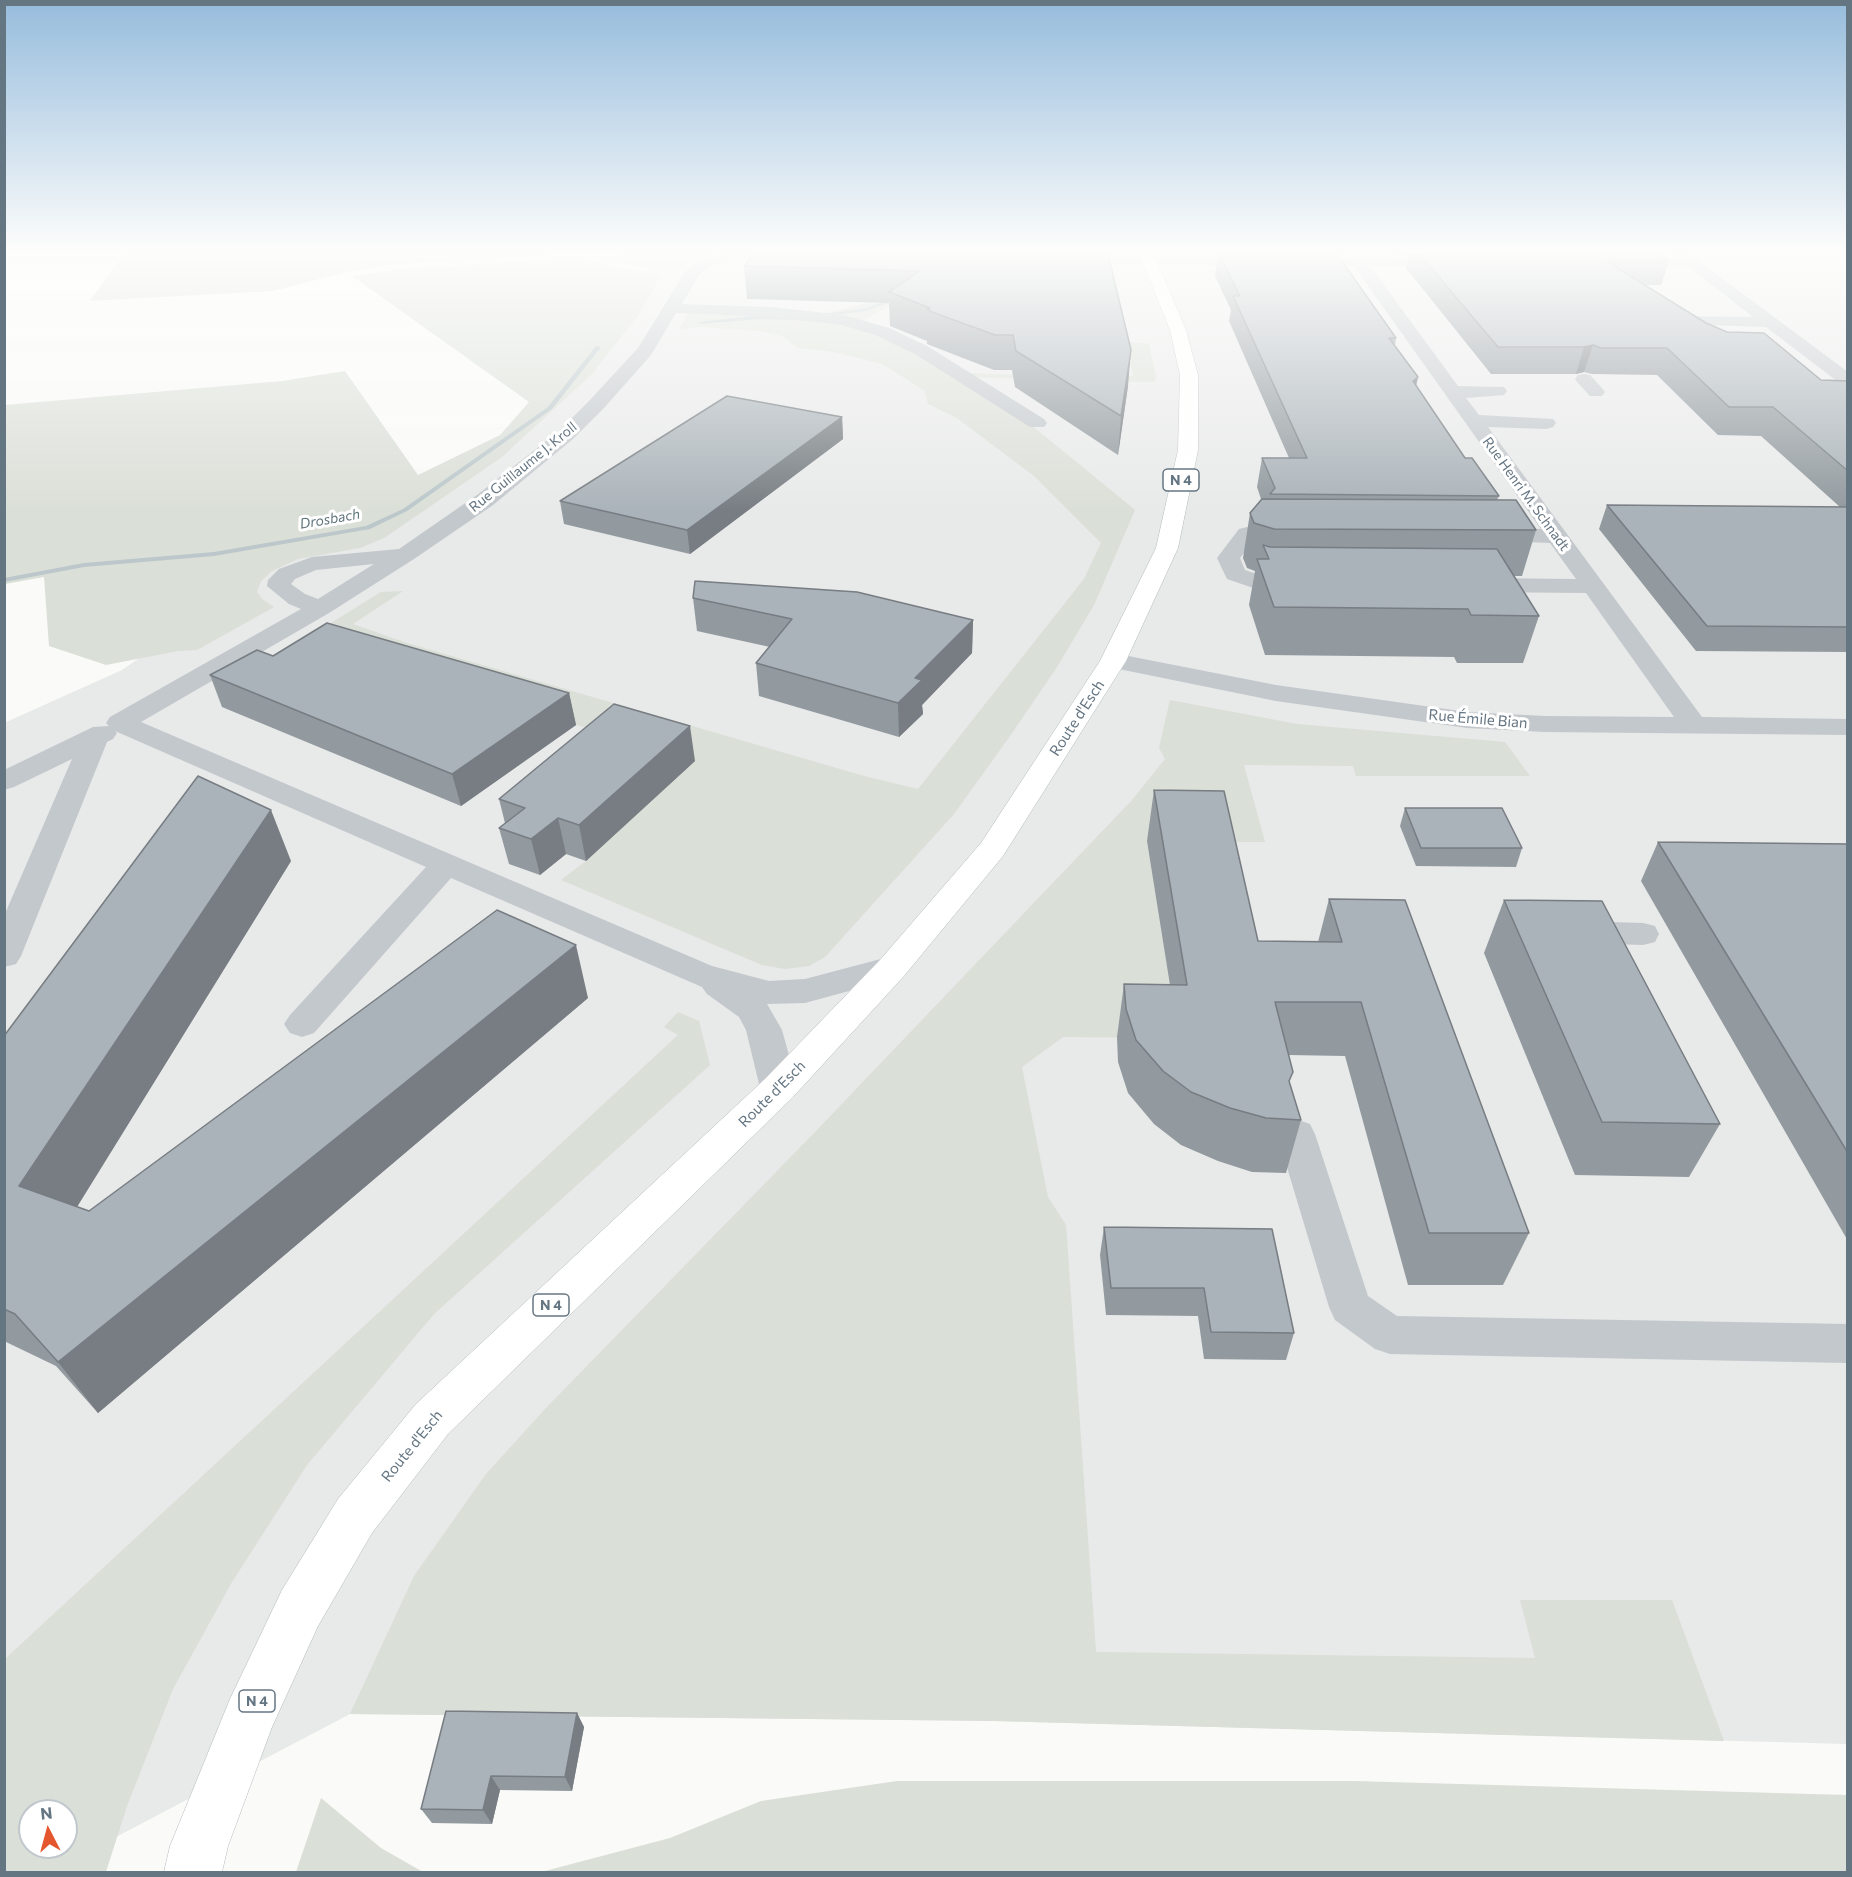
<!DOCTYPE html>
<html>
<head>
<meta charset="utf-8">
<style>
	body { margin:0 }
	#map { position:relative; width:1852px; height:1877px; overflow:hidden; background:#fafaf8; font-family:Commissioner,sans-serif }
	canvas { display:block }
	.frame { position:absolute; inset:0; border:6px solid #657683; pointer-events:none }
	.north { position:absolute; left:18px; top:1799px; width:60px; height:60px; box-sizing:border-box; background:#fff; border:2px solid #c1c8cd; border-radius:50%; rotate:354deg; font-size:16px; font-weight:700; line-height:24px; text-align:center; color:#657683 }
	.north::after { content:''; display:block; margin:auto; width:21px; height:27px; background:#e4572e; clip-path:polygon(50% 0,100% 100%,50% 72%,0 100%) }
</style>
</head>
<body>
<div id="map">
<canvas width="1852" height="1877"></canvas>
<div class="frame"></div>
<div class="north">N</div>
</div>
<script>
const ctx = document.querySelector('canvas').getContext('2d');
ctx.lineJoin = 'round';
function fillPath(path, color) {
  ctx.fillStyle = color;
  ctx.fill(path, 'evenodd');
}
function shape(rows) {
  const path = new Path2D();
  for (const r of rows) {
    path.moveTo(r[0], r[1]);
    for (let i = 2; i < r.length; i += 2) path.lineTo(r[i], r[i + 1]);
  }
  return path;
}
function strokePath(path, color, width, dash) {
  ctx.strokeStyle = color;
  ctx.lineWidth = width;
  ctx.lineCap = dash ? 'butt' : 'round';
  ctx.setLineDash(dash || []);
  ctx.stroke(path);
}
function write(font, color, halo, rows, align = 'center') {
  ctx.font = font + ' Commissioner,sans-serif';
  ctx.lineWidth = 6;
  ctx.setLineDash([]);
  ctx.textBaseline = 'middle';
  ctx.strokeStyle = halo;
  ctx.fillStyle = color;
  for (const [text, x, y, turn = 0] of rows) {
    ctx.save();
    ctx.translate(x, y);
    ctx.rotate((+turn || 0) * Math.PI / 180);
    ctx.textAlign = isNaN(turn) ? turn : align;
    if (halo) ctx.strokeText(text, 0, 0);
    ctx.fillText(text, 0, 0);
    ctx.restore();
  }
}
fillPath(shape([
	[657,250,1847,250,1847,1744,994,1721,350,1714,78,1857,5,1872,4,723,122,670,269,568,516,437,641,279],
	[30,1811,66,1811,66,1847,30,1847]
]), '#e8e9e9');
fillPath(shape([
	[126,250,543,250,554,255,388,265,342,273,273,291,90,301],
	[622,250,743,250,706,256,676,269,663,271,614,262],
	[579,258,618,268,662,274,639,314,591,375,502,457,384,538,360,548,298,559,272,571,261,581,257,592,262,599,274,607,197,650,178,651,106,665,49,646,44,577,5,584,5,405,282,381,345,371,418,475,500,435,529,402,352,276,400,269],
	[949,275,850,327,903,346,945,371,985,374,1133,376,1126,342,1149,344,1156,377,1154,382,961,377,1030,424,1135,510,1094,605,1057,667,1010,736,954,814,825,957,809,966,785,969,762,965,561,880,586,861,694,760,506,704,318,631,381,592,403,591,353,624,407,643,864,776,918,789,1084,579,1101,543,1034,476,957,418,928,404,925,391,882,364,834,352,798,348,782,336,758,331,700,327,679,330,689,311,819,314,856,306],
	[1170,700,1297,724,1505,742,1530,776,1356,776,1353,766,1244,765,1265,842,1215,842,1178,1038,1063,1037,1022,1067,1048,1197,1066,1225,1096,1652,1535,1658,1520,1600,1672,1600,1724,1741,994,1721,350,1714,414,1576,486,1474,546,1408,817,1130,1133,799,1165,759,1159,748],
	[678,1012,699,1021,710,1065,434,1314,307,1465,232,1582,173,1689,127,1806,106,1872,5,1872,5,1659,678,1035,664,1027],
	[30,1811,66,1811,66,1847,30,1847],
	[897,1781,1354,1781,1847,1795,1847,1872,525,1872,545,1871,670,1838,761,1801],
	[321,1798,381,1848,423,1872,296,1872]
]), '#dadfd7');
fillPath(shape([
	[526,250,536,250,553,253,551,254,526,250],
	[898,296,900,299,867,311,820,317,817,315,866,308,898,296],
	[760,315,792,316,795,318,792,320,760,319,702,324,699,322,760,315],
	[596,346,601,347,552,409,407,511,370,529,214,556,84,567,4,582,4,578,84,563,214,552,366,526,403,509,548,407,596,346]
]), '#bbc7cb');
const major = shape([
	[1138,250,1152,250,1186,330,1198,375,1198,450,1178,548,1126,661,1003,856,904,976,792,1098,448,1434,372,1533,318,1626,272,1727,228,1846,222,1872,164,1872,170,1846,230,1699,282,1590,338,1499,416,1404,766,1078,880,960,981,843,1100,661,1156,548,1178,450,1180,375,1170,330,1138,250]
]);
strokePath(major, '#b5babe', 1);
fillPath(shape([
	[1671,250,1684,250,1848,372,1848,386,1842,385,1766,327,1674,324,1672,321,1680,316,1753,317,1689,267,1623,267,1616,263,1623,259,1678,259,1672,254,1671,250],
	[798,251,805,255,803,258,733,260,711,266,699,275,682,304,772,307,844,315,889,328,927,346,1044,419,1047,423,1044,427,1030,427,915,354,877,336,842,325,772,317,676,313,651,355,604,408,573,439,493,505,414,559,329,613,141,722,712,966,769,981,805,979,892,956,904,960,909,968,904,976,805,1003,767,1004,782,1030,798,1088,792,1098,779,1102,766,1098,760,1088,746,1030,739,1017,707,994,702,987,451,878,314,1033,302,1037,290,1033,284,1024,290,1015,426,867,115,731,117,733,113,739,107,742,21,956,16,964,4,967,4,916,72,759,14,787,4,790,4,770,93,727,109,726,106,723,110,717,301,609,289,604,267,586,268,580,279,569,312,557,399,549,477,495,559,431,590,400,638,348,685,272,693,265,701,260,733,252,798,251],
	[374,564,318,599,305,594,291,584,295,579,316,570,374,564],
	[1065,257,1457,259,1459,262,1457,265,1452,266,1370,266,1458,386,1504,387,1507,391,1504,395,1466,398,1479,415,1553,419,1556,423,1553,427,1546,429,1488,427,1702,717,1848,719,1848,735,1545,732,1467,728,1276,701,1104,666,1100,661,1104,656,1113,653,1276,685,1467,712,1545,716,1674,717,1586,593,1475,592,1467,590,1463,585,1467,580,1475,578,1576,579,1550,543,1481,540,1478,535,1481,530,1489,528,1541,529,1354,266,1060,264,1058,261,1060,258,1065,257],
	[1584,374,1590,375,1602,388,1605,392,1602,396,1590,396,1578,383,1575,379,1578,375,1584,374],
	[1247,527,1298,529,1301,534,1298,539,1253,541,1240,558,1245,570,1265,577,1305,579,1309,584,1305,589,1262,591,1227,579,1217,558,1239,529,1247,527],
	[1576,921,1643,923,1655,926,1659,934,1655,942,1643,945,1576,943,1564,940,1560,932,1564,924,1576,921],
	[1296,1119,1310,1124,1315,1134,1368,1296,1397,1316,1848,1324,1848,1363,1390,1354,1375,1349,1335,1320,1329,1307,1277,1134,1282,1124,1296,1119]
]), '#c3c8cc');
fillPath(major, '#fff');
fillPath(shape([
	[1107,250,1128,386,1118,455,1015,387,1012,370,994,370,932,346,927,344,927,341,890,326,889,303,747,299,744,266],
	[1228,250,1334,250,1396,338,1395,345,1416,386,1465,458,1499,496,1497,500,1536,530,1522,576,1514,576,1539,616,1523,663,1457,663,1454,657,1265,655,1249,605,1255,571,1247,568,1243,558,1250,513,1261,499,1257,487,1262,458,1289,458,1229,321,1231,310,1215,276,1218,252,1230,252],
	[1391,250,1656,250,1669,261,1661,285,1645,285,1706,323,1821,380,1848,381,1848,652,1696,651,1599,529,1607,505,1840,507,1761,436,1718,435,1657,375,1592,374,1584,372,1576,374,1491,374,1406,268,1409,255,1396,255],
	[842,417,843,439,690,554,564,524,560,501],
	[693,598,973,620,972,653,922,705,923,714,899,737,759,696,756,663,770,647,697,631],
	[210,675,569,693,576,725,461,806,222,707],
	[695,761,586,861,566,854,540,875,509,864,499,828,505,823,499,799],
	[1154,790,1258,941,1318,942,1329,899,1529,1233,1503,1285,1408,1285,1345,1056,1288,1055,1290,1084,1301,1120,1286,1173,1252,1172,1218,1161,1181,1145,1154,1124,1128,1093,1118,1062,1117,1037,1124,984,1170,985,1147,841],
	[1405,808,1522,848,1516,867,1416,866,1400,826],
	[1658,842,1848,844,1848,1241,1641,881],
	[291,861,77,1207,89,1211,588,998,98,1413,56,1366,4,1341,4,1036],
	[1504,900,1720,1124,1689,1177,1575,1175,1484,953],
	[1104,1227,1294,1333,1286,1360,1204,1359,1198,1316,1106,1315,1100,1255],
	[577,1713,584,1727,572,1791,500,1790,492,1824,432,1823,421,1809]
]), '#929a9f');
fillPath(shape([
	[1593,345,1584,372,1576,374,1584,347],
	[1131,350,1128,386,1118,455,1121,416],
	[1418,377,1412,405,1413,381],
	[842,417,843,439,690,554,687,530],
	[973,620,972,653,922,705,923,714,899,737,898,703,915,678],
	[569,693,576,725,461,806,452,774],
	[690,726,695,761,586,861,579,825],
	[271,810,291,861,57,1239,19,1186],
	[558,818,566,854,540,875,531,839],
	[576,945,588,998,98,1413,58,1362],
	[577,1713,584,1727,572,1791,565,1777],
	[491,1776,500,1790,492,1824,483,1810]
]), '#777d82');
const building = shape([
	[756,250,1107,250,1131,350,1121,416,1016,351,1013,335,995,335,932,312,927,309,930,308,889,292,920,271,744,266,756,250],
	[1244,250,1334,250,1396,338,1389,338,1418,377,1413,381,1465,458,1472,458,1499,496,1270,494,1275,488,1262,458,1307,458,1233,296,1240,296,1218,252,1245,252,1244,250],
	[1416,250,1656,250,1669,261,1606,261,1706,323,1727,332,1764,333,1821,380,1848,381,1848,471,1773,407,1729,407,1667,348,1601,348,1593,345,1584,347,1498,347,1416,250],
	[727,396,842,417,687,530,560,501,727,396],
	[1262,499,1516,500,1536,530,1274,529,1254,523,1250,513,1262,499],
	[1607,505,1848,507,1848,627,1707,626,1607,505],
	[1263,545,1270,547,1497,549,1539,616,1471,615,1468,609,1274,607,1257,559,1269,559,1263,545],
	[695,581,857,592,973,620,915,678,922,680,898,703,756,663,792,619,693,598,695,581],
	[327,623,569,693,452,774,210,675,257,650,273,656,327,623],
	[614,704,690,726,579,825,558,818,531,839,499,828,525,808,499,799,614,704],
	[198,776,271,810,19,1186,89,1211,497,910,576,945,58,1362,15,1314,4,1309,4,1036,198,776],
	[1154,790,1224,791,1258,941,1342,942,1329,899,1405,900,1529,1233,1429,1233,1361,1002,1275,1002,1293,1072,1289,1081,1301,1120,1266,1118,1230,1108,1191,1092,1163,1071,1136,1040,1126,1009,1124,984,1187,985,1154,790],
	[1405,808,1502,808,1522,848,1421,848,1405,808],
	[1658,842,1848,844,1848,1153,1658,842],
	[1504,900,1602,901,1720,1124,1602,1122,1504,900],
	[1104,1227,1272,1229,1294,1333,1211,1332,1204,1288,1111,1288,1104,1227],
	[446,1711,577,1713,565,1777,491,1776,483,1810,421,1809,446,1711]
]);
fillPath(building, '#aab3b9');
strokePath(building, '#777d82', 1.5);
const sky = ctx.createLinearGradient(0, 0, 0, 512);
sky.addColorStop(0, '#96bcdc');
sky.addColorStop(0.49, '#fdfdfc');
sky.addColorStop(1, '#fdfdfc00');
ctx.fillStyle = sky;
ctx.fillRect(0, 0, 1852, 512);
write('14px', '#657683', '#fff', [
	["Rue Guillaume J. Kroll",523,467,-39],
	["Rue Henri M. Schnadt",1526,494,54]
]);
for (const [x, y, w] of [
	[1181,480,36],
	[551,1305,36],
	[257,1701,36]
]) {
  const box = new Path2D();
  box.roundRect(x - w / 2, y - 11, w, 22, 4.5);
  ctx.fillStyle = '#fff';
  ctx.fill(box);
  strokePath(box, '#657683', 1.5);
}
write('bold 14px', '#657683', null, [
	["N 4",1181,480],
	["N 4",551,1305],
	["N 4",257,1701]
]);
write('italic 14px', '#60757c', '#fff', [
	["Drosbach",330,519,-10]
]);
write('15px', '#657683', '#fff', [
	["Route d'Esch",1077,718,-57],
	["Rue Émile Bian",1478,719,5],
	["Route d'Esch",772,1094,-45],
	["Route d'Esch",412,1446,-51]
]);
</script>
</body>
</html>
